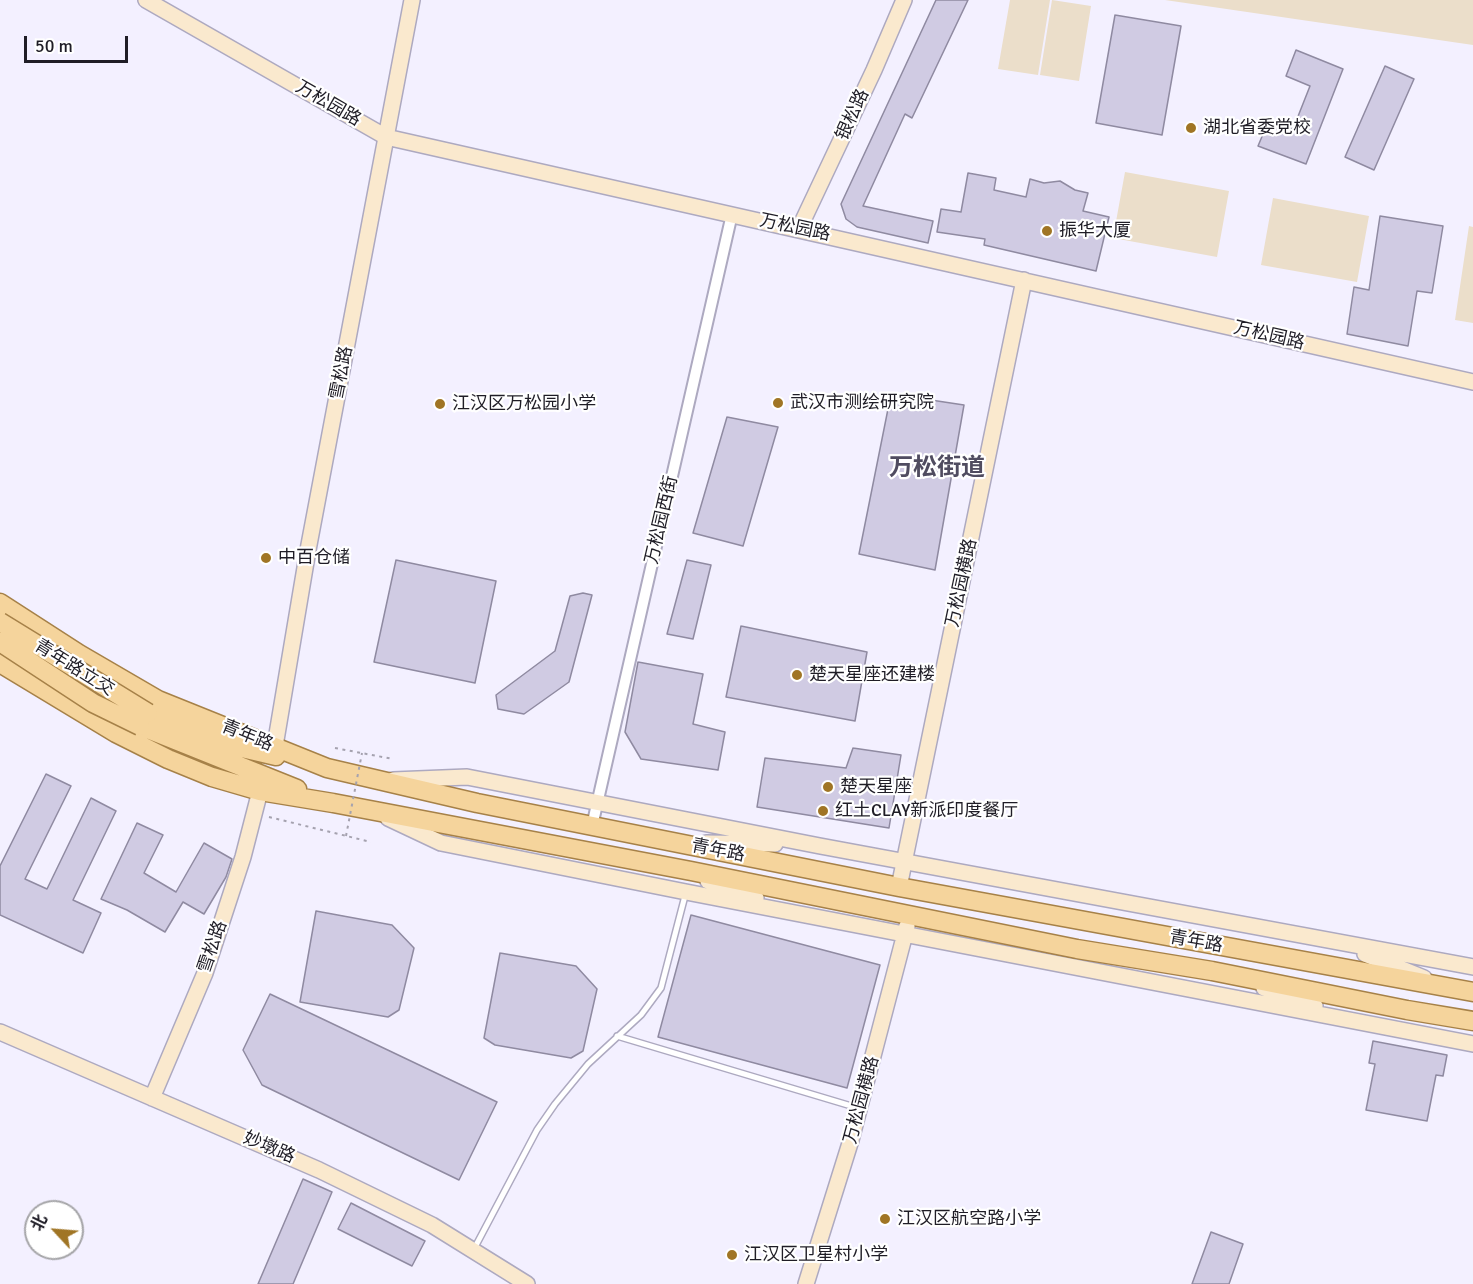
<!DOCTYPE html>
<html>
<head>
<meta charset="utf-8">
<style>
	body { margin:0 }
	#map { position:relative; width:1473px; height:1284px; overflow:hidden; background:#f3f0ff; font-family:Signika,"Noto Sans SC",sans-serif }
	canvas { display:block }
	.north { position:absolute; left:24px; top:1200px; width:60px; height:60px; box-sizing:border-box; background:#fff; border:2px solid #a5a5a8; border-radius:50%; rotate:296deg; font-size:16px; font-weight:700; line-height:24px; text-align:center; color:#1f1d26 }
	.north::after { content:''; display:block; margin:auto; width:21px; height:27px; background:#a07525; clip-path:polygon(50% 0,100% 100%,50% 72%,0 100%) }
	.scale { position:absolute; left:24px; top:36px; width:104px; height:27px; box-sizing:border-box; border:3px solid #1f1d26; border-top:0; padding-left:8px; font-size:18px; line-height:21px; white-space:nowrap; color:#1f1d26; -webkit-text-stroke:4px #fff; paint-order:stroke }
</style>
</head>
<body>
<div id="map">
<canvas width="1473" height="1284"></canvas>
<div class="north">北</div>
<div class="scale">50 m</div>
</div>
<script>
const ctx = document.querySelector('canvas').getContext('2d');
ctx.lineJoin = 'round';
function fillPath(path, color) {
  ctx.fillStyle = color;
  ctx.fill(path, 'evenodd');
}
function shape(rows) {
  const path = new Path2D();
  for (const r of rows) {
    path.moveTo(r[0], r[1]);
    for (let i = 2; i < r.length; i += 2) path.lineTo(r[i], r[i + 1]);
  }
  return path;
}
function strokePath(path, color, width, dash) {
  ctx.strokeStyle = color;
  ctx.lineWidth = width;
  ctx.lineCap = dash ? 'butt' : 'round';
  ctx.setLineDash(dash || []);
  ctx.stroke(path);
}
function write(font, color, halo, rows, align = 'center') {
  ctx.font = font + ' Signika,"Noto Sans SC",sans-serif';
  ctx.lineWidth = 4.5;
  ctx.setLineDash([]);
  ctx.textBaseline = 'middle';
  ctx.strokeStyle = halo;
  ctx.fillStyle = color;
  for (const [text, x, y, turn = 0] of rows) {
    ctx.save();
    ctx.translate(x, y);
    ctx.rotate((+turn || 0) * Math.PI / 180);
    ctx.textAlign = isNaN(turn) ? turn : align;
    if (halo) ctx.strokeText(text, 0, 0);
    ctx.fillText(text, 0, 0);
    ctx.restore();
  }
}
fillPath(shape([
	[1010,0,1050,0,1038,75,998,69],
	[1052,0,1091,6,1079,81,1040,75],
	[1165,0,1473,0,1473,45],
	[1125,172,1229,191,1217,257,1113,238],
	[1273,198,1369,216,1357,282,1261,265],
	[1469,226,1473,227,1473,323,1455,320]
]), '#ebdeca');
const building = shape([
	[936,0,968,0,912,118,905,114,863,206,933,221,928,243,857,227,846,219,841,204,936,0],
	[1115,15,1181,26,1162,135,1096,123,1115,15],
	[1296,50,1343,69,1306,164,1258,146,1269,120,1293,129,1310,86,1286,76,1296,50],
	[1385,66,1414,79,1374,170,1345,157,1385,66],
	[968,173,996,178,994,190,1026,197,1030,179,1044,183,1060,181,1075,190,1088,193,1083,211,1109,217,1096,271,984,245,985,239,937,232,941,209,961,212,968,173],
	[1380,216,1443,226,1432,293,1417,291,1408,346,1347,334,1354,287,1369,290,1380,216],
	[891,394,964,405,935,570,859,554,891,394],
	[727,417,778,427,743,546,693,533,727,417],
	[396,560,496,581,475,683,374,662,396,560],
	[687,560,711,565,693,639,667,634,687,560],
	[583,593,592,595,569,682,524,714,498,709,496,695,555,651,570,596,583,593],
	[741,626,867,652,855,721,726,697,741,626],
	[638,662,703,674,693,724,725,732,718,770,641,759,625,732,638,662],
	[853,748,901,755,889,828,757,807,765,758,846,768,853,748],
	[46,774,71,786,25,879,47,889,91,798,116,811,73,900,101,913,83,953,0,915,0,866,46,774],
	[137,823,163,835,144,873,176,892,204,843,232,859,226,877,204,914,183,902,165,932,127,910,101,899,137,823],
	[316,911,392,925,414,948,399,1010,388,1017,300,1002,316,911],
	[691,915,880,965,847,1088,658,1037,691,915],
	[500,953,576,966,597,989,583,1051,571,1058,495,1045,484,1038,500,953],
	[270,994,497,1102,459,1180,262,1085,243,1050,270,994],
	[1373,1041,1447,1055,1443,1076,1436,1075,1427,1121,1366,1110,1375,1064,1369,1063,1373,1041],
	[303,1179,332,1192,293,1284,258,1284,303,1179],
	[351,1203,425,1241,412,1266,338,1229,351,1203],
	[1211,1232,1243,1244,1229,1284,1192,1284,1211,1232]
]);
fillPath(building, '#d0cbe3');
strokePath(building, '#8f8aa1', 1.5);
const lane = shape([
	[617,1036,858,1108],
	[474,1249,537,1130,555,1104,588,1064,641,1015,661,988,686,892]
]);
const street = shape([
	[592,826,732,214]
]);
const secondary = shape([
	[146,0,386,137,1473,382],
	[799,229,874,70,904,0],
	[275,746,308,550,412,0],
	[393,780,467,777,820,846,1473,967],
	[388,818,441,843,686,892,1473,1044],
	[706,843,775,844],
	[708,881,756,898],
	[899,887,1024,280],
	[1365,954,1424,978],
	[1264,988,1315,1006],
	[0,1032,319,1170,432,1225,527,1284],
	[152,1098,205,973,243,857,260,791],
	[806,1284,851,1140,907,926]
]);
const primary = shape([
	[0,603,79,654,158,700,327,768,477,803,899,887,1473,992],
	[0,663,116,733,168,759,212,777,260,791,333,803,691,871,1077,949,1212,971,1407,1010,1473,1021],
	[148,713,242,748,276,756],
	[140,726,297,789]
]);
strokePath(lane, '#ada9c0', 8);
strokePath(street, '#ada9c0', 14);
strokePath(secondary, '#ada9c0', 18);
strokePath(primary, '#a68148', 21);
strokePath(shape([
	[335,748,393,759],
	[269,817,371,842]
]), '#a5a2af', 2, [3, 4.5]);
strokePath(lane, '#fff', 5);
strokePath(street, '#fff', 10);
strokePath(secondary, '#fae9ce', 15);
strokePath(primary, '#f5d49c', 18);
const primaryBridge = shape([
	[0,622,148,713],
	[0,642,93,703,140,726]
]);
strokePath(primaryBridge, '#a68148', 21, []);
strokePath(shape([
	[346,836,362,753]
]), '#a5a2af', 2, [3, 4.5]);
strokePath(primaryBridge, '#f5d49c', 18);
for (const [x, y, r, color] of [
	[1191,128,6,"#a07525"],
	[1047,231,6,"#a07525"],
	[778,403,6,"#a07525"],
	[440,404,6,"#a07525"],
	[266,558,6,"#a07525"],
	[797,675,6,"#a07525"],
	[828,787,6,"#a07525"],
	[823,811,6,"#a07525"],
	[885,1219,6,"#a07525"],
	[732,1255,6,"#a07525"]
]) {
  const dot = new Path2D();
  dot.arc(x, y, r, 0, 2 * Math.PI);
  ctx.fillStyle = color;
  ctx.fill(dot);
  strokePath(dot, '#fff', 2);
}
write('18px', '#1f1d26', '#fff', [
	["万松园路",328,104,30],
	["银松路",853,115,-65],
	["万松园路",795,228,12],
	["万松园路",1269,336,13],
	["雪松路",342,373,-79],
	["万松园西街",662,520,-77],
	["万松园横路",962,583,-78],
	["青年路立交",74,668,32],
	["青年路",247,736,22],
	["青年路",718,851,11],
	["青年路",1196,942,10],
	["雪松路",213,947,-71],
	["万松园横路",862,1100,-75],
	["妙墩路",269,1148,23]
]);
write('18px', '#1f1d26', '#fff', [
	["湖北省委党校",1203,128],
	["振华大厦",1059,231],
	["武汉市测绘研究院",790,403],
	["江汉区万松园小学",452,404],
	["中百仓储",278,558],
	["楚天星座还建楼",809,675],
	["楚天星座",840,787],
	["红土CLAY新派印度餐厅",835,811],
	["江汉区航空路小学",897,1219],
	["江汉区卫星村小学",744,1255]
], 'left');
write('bold 24px', '#504c60', '#fff', [
	["万松街道",937,469]
]);
</script>
</body>
</html>
